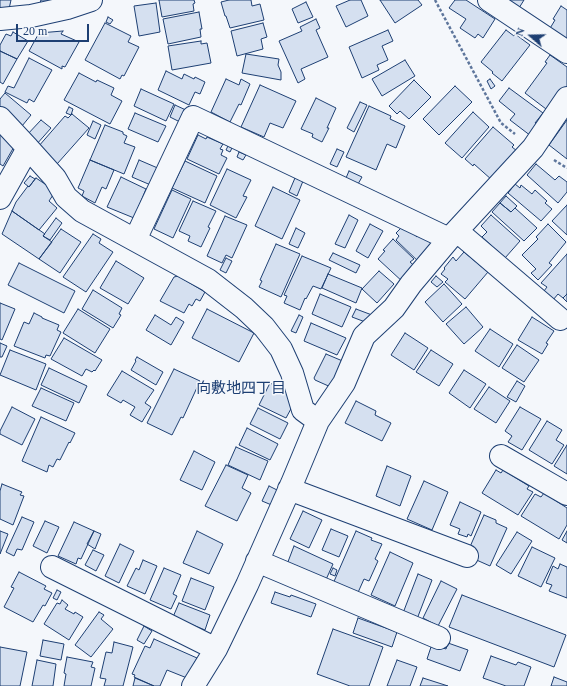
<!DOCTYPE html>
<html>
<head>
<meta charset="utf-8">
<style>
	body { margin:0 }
	#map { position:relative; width:567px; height:686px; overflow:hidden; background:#f4f7fb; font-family:Georgia,serif }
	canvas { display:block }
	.north { position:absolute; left:511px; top:16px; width:40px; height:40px; -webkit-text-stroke:3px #f4f7fb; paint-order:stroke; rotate:290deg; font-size:11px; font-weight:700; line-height:16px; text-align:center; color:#1d3f73 }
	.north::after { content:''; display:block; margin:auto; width:14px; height:18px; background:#1d3f73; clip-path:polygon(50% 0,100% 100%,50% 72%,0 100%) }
	.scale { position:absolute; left:16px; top:24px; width:73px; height:18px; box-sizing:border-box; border:2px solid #1d3f73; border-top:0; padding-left:5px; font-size:12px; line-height:14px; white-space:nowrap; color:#1d3f73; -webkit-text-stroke:3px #f4f7fb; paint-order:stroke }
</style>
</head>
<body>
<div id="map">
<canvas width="567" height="686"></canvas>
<div class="north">N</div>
<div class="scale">20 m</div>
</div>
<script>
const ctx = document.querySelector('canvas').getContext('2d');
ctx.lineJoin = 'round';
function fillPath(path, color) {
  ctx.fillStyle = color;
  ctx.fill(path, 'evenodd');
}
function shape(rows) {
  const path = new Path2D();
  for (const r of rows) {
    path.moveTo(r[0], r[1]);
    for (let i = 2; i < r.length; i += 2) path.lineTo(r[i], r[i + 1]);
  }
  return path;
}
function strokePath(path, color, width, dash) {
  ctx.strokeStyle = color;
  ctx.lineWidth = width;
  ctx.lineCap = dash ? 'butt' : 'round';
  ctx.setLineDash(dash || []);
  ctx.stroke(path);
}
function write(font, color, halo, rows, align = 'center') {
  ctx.font = font + ' Georgia,"Noto Sans JP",serif';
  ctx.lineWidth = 3;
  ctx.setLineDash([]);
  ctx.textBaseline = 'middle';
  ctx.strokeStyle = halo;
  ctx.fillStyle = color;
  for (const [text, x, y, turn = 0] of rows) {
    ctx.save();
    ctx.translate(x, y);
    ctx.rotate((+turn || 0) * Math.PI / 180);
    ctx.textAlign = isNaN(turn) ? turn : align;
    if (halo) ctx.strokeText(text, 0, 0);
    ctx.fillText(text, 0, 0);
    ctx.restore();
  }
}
const building = shape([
	[0,0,11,0,9,9,2,8,1,12,0,11,0,0],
	[41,0,64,0,40,3,41,0],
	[159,0,194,0,195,3,193,4,194,11,162,17,159,0],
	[229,0,251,0,252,6,260,4,264,20,230,28,226,16,225,16,221,2,229,0],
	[350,0,361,0,368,16,346,27,336,6,350,0],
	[380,0,418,0,422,5,395,23,380,0],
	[455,0,466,0,495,19,483,38,478,34,475,38,460,28,466,19,449,8,455,0],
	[506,0,524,0,519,8,506,0],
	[306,2,313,17,298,23,292,9,306,2],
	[156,3,160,32,139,36,134,6,156,3],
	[561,6,567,10,567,42,549,30,555,20,553,19,561,6],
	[199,12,202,29,200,29,201,37,168,44,163,19,199,12],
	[108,17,113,20,110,24,106,22,108,17],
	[316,19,320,28,316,30,328,57,301,69,305,79,298,83,279,41,302,31,300,27,316,19],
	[105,23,131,36,128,42,139,47,124,76,122,75,120,79,85,60,105,23],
	[263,23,267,37,261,39,263,49,237,56,231,31,263,23],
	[388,30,393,41,382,46,388,60,377,65,379,70,362,78,349,47,388,30],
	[506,30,514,36,515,34,530,45,502,81,492,73,493,72,481,62,506,30],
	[63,31,61,34,79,42,65,67,62,66,62,69,29,51,39,33,63,31],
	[13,32,28,41,17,59,0,51,0,45,6,34,11,36,13,32],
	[201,41,201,44,207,43,211,63,172,70,168,46,201,41],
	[0,51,17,59,3,84,0,82,0,51],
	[246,54,279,59,278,65,281,72,281,80,242,73,246,54],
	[550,55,567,67,567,89,550,112,525,93,547,63,545,62,550,55],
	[29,58,52,70,34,102,29,99,27,103,5,92,8,86,14,88,29,58],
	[405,60,415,76,382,96,372,79,405,60],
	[166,71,182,79,184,74,194,79,195,77,205,82,200,94,195,92,189,105,158,90,166,71],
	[79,73,96,82,97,80,114,88,111,95,122,101,110,124,64,100,79,73],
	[226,79,239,85,241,79,250,84,241,105,239,104,230,122,211,112,226,79],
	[490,79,495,86,491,89,487,81,490,79],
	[414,80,431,97,409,119,400,111,397,114,389,106,414,80],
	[260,85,296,101,283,128,270,123,264,137,241,127,260,85],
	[455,86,472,102,439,135,423,119,455,86],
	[509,88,543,113,535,123,539,125,531,136,510,120,515,114,499,101,509,88],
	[141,89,174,104,166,121,134,106,141,89],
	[5,93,31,115,22,126,0,108,0,99,5,93],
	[316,98,336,108,327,128,329,128,322,142,312,137,313,134,301,129,316,98],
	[360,102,367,105,354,132,347,128,360,102],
	[175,105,188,111,182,123,170,117,175,105],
	[369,106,391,116,390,119,405,126,396,148,387,144,376,170,346,157,369,106],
	[69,107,73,109,71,115,66,113,69,107],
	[473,112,489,127,462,158,445,143,473,112],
	[135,113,166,126,158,142,128,129,135,113],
	[72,114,89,128,57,164,38,147,65,116,68,118,72,114],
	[41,120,51,128,36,145,26,136,41,120],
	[567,120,567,159,549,145,567,120],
	[93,121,101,125,95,139,87,135,93,121],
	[0,124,15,145,3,166,0,164,0,124],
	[105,125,123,132,123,134,127,136,124,143,135,147,124,174,90,160,105,125],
	[493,127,514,145,512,147,517,151,492,180,474,164,473,166,465,159,493,127],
	[198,135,206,139,207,137,223,144,220,149,223,150,221,155,227,158,219,174,187,159,198,135],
	[228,146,232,148,230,152,226,150,228,146],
	[337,149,344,152,337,167,330,164,337,149],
	[239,152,246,155,243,160,237,157,239,152],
	[90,160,114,170,106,189,102,187,95,203,82,196,84,191,78,188,90,160],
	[139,160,160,169,153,186,132,177,139,160],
	[185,161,217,176,205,203,172,188,185,161],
	[536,164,555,180,559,176,567,182,567,192,558,203,527,175,536,164],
	[227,169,251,180,243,196,247,197,236,218,210,205,227,169],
	[349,171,362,177,358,184,346,178,349,171],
	[30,176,35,179,29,187,24,183,30,176],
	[121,177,146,189,134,218,107,207,121,177],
	[36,178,48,186,53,195,49,201,57,208,39,230,12,211,16,202,28,186,29,187,36,178],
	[295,178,303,181,297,196,289,192,295,178],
	[515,184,520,188,521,185,532,194,535,190,547,201,545,203,552,209,541,221,508,193,515,184],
	[273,187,300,200,282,239,255,226,273,187],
	[172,190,191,199,173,238,154,229,172,190],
	[506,196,517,206,511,212,500,203,506,196],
	[193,201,216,211,208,227,210,228,201,247,188,241,190,236,179,231,193,201],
	[500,203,511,212,515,208,537,228,524,241,492,212,500,203],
	[567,205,567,235,552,221,567,205],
	[12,211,45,234,43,236,52,242,39,259,2,234,12,211],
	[349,215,358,220,345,248,335,244,349,215],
	[491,215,520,241,505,258,482,237,487,232,481,226,491,215],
	[225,216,247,225,232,258,226,255,222,263,207,256,225,216],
	[56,218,62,223,50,240,43,236,56,218],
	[370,224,383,231,368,258,356,251,370,224],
	[548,224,566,242,549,263,552,265,538,280,531,273,536,269,522,255,538,239,536,237,548,224],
	[404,225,417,237,420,233,436,248,421,264,396,240,399,236,396,233,404,225],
	[296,228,305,233,298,248,289,244,296,228],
	[61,229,81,242,60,273,39,259,61,229],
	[93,234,101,239,99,243,113,252,86,292,63,277,93,234],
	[393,239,414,259,410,262,417,268,404,283,378,259,385,251,383,250,393,239],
	[276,244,300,254,281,297,259,287,262,281,260,280,276,244],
	[464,252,488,272,465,299,445,282,448,279,441,274,445,269,444,268,453,257,456,261,464,252],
	[333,253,360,265,356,273,329,260,333,253],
	[567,254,567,294,563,298,558,294,553,300,544,291,547,287,541,283,567,254],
	[302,256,331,268,321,289,313,286,306,299,305,298,300,310,284,303,287,296,284,295,302,256],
	[226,258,232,261,226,273,220,270,226,258],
	[116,261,144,278,128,304,100,288,116,261],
	[19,263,75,291,64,313,8,285,19,263],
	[379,271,394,284,377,303,362,289,379,271],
	[328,274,362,288,356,303,322,288,328,274],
	[178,276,205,292,200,301,196,299,192,306,189,304,184,313,160,301,174,277,178,276],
	[436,276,443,282,437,287,431,282,436,276],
	[444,284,462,304,443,322,425,302,444,284],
	[93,290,122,308,119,314,121,315,113,328,82,309,93,290],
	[320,294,351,307,342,327,312,314,320,294],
	[567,294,567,302,563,298,567,294],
	[0,303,15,309,2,340,0,339,0,303],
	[466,307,483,327,464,344,446,324,466,307],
	[78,309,110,329,95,353,63,333,78,309],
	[207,309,254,333,239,362,192,338,207,309],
	[356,309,372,315,368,323,352,317,356,309],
	[34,313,42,317,42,318,59,325,57,330,61,332,50,356,46,355,45,358,14,346,24,322,29,324,34,313],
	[155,315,171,325,176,317,184,322,171,345,146,330,155,315],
	[299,315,303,317,296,333,291,331,299,315],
	[532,317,554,331,546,343,548,344,542,354,518,340,532,317],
	[311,323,346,338,337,355,304,341,311,323],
	[490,329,513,344,499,367,475,351,490,329],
	[405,333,428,348,414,370,391,355,405,333],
	[64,338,102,360,95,371,94,370,92,372,86,369,82,376,51,359,64,338],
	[0,343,7,346,2,357,0,357,0,343],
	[517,345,539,360,524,382,502,368,517,345],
	[10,350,46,364,36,390,0,375,10,350],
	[431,350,453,364,439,386,416,372,431,350],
	[326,354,345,362,333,388,315,380,314,378,326,354],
	[137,357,163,372,156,385,131,370,136,361,135,360,137,357],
	[49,368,87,386,79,403,41,385,49,368],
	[174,369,200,381,183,418,181,417,172,435,147,423,174,369],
	[464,370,486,384,470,408,449,393,464,370],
	[122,371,154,390,145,403,151,407,142,422,130,415,135,407,123,400,121,403,107,395,122,371],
	[517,381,525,386,516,402,507,397,517,381],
	[270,383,290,393,293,405,286,418,259,405,270,383],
	[489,387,510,401,496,423,474,409,489,387],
	[41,388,74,403,66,421,32,406,41,388],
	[356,401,376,411,375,415,391,423,382,441,345,423,356,401],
	[12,407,35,419,22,445,0,434,0,431,12,407],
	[520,407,541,419,522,450,508,442,512,436,505,431,520,407],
	[258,408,288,423,280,439,250,424,258,408],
	[41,417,75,433,70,443,69,442,60,460,57,459,53,467,49,465,47,472,22,461,41,417],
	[547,421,562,430,556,440,564,445,552,464,529,450,547,421],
	[247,428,278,444,270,460,239,445,247,428],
	[567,445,567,474,554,466,567,445],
	[236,447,268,461,260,480,228,465,236,447],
	[194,451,215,462,202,490,180,480,194,451],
	[226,465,248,475,242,488,251,493,237,521,205,506,226,465],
	[387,466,411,476,400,506,376,496,387,466],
	[496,470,501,473,503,470,529,486,527,489,533,492,518,515,482,493,496,470],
	[424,481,448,492,432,530,407,519,424,481],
	[2,484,22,492,20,495,24,496,13,525,0,519,0,491,2,484],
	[269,486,281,492,274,506,262,501,269,486],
	[544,493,567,508,567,525,559,539,521,516,535,494,541,497,544,493],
	[460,502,481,512,471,536,468,534,467,537,458,534,460,529,450,525,460,502],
	[303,511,322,520,309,548,290,539,303,511],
	[484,515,496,520,496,523,507,528,490,566,472,558,469,549,484,515],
	[22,517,34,522,22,550,17,549,14,556,6,552,22,517],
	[45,521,59,527,47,553,33,546,45,521],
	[74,522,94,531,81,559,78,558,76,564,58,556,74,522],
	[331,529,348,536,339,557,322,550,331,529],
	[0,531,8,534,0,554,0,531],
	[94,531,101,534,95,549,87,544,94,531],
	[197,531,223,544,209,574,183,563,197,531],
	[356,531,372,538,371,540,382,544,375,559,378,561,369,581,364,579,356,597,332,586,356,531],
	[567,531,567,543,562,540,567,531],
	[517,532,532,541,511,574,496,565,517,532],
	[120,544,134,551,119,583,105,576,120,544],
	[294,546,333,564,324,584,286,567,294,546],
	[532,547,555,558,541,587,518,576,532,547],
	[93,550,104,555,96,571,85,565,93,550],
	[390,552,413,563,395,606,371,595,390,552],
	[143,560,157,566,145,594,127,586,136,568,139,570,143,560],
	[560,564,567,567,567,598,549,591,552,585,546,583,553,566,558,569,560,564],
	[164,568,181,575,173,594,177,596,171,609,150,600,164,568],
	[333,568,337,570,335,576,330,574,333,568],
	[19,572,46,586,44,589,52,593,45,606,43,605,33,622,4,607,14,588,11,587,19,572],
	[418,574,432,580,417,619,403,613,418,574],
	[191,578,214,587,205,610,182,601,191,578],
	[441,581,457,589,438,626,423,618,441,581],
	[57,590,61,592,57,600,53,598,57,590],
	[275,592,290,597,291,595,316,604,311,617,271,603,275,592],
	[462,595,566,635,554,667,449,627,462,595],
	[62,600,68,605,65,609,74,614,75,612,83,617,69,640,44,624,57,603,60,604,62,600],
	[179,603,210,615,205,630,173,617,179,603],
	[99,612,104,615,101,619,113,629,91,657,75,645,99,612],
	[358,618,397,632,392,647,353,633,358,618],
	[144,626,152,631,144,644,137,640,144,626],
	[333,629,383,647,369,686,350,686,317,674,333,629],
	[154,639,197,658,187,678,167,670,160,686,154,686,134,677,135,675,132,674,145,646,150,648,154,639],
	[43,640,64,644,61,660,40,656,43,640],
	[114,642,133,647,123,686,104,686,106,679,100,678,106,652,112,653,114,642],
	[448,643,468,650,460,671,427,659,432,644,446,649,448,643],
	[0,647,27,652,20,686,0,686,0,647],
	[491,656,516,665,518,662,531,667,524,686,506,686,483,678,491,656],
	[67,657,93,662,91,667,95,668,91,686,64,686,66,674,64,673,67,657],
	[37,660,56,664,53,686,32,686,37,660],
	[397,660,417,667,410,686,387,686,397,660],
	[554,677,567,682,567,686,551,686,554,677],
	[135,678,154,686,133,686,135,678],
	[423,678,448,686,420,686,423,678]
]);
fillPath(building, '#d5e0f0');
strokePath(building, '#1d3f73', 1);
const minor = shape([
	[489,0,567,52],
	[0,19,31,16,67,8,91,0],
	[0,118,28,148],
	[0,198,28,148,55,178,66,197,82,211,208,280,244,308,264,327,281,349,292,373,303,410,318,421],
	[457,231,560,319],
	[135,240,193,117,449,239],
	[501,456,567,494],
	[289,489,467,556],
	[257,561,439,638],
	[52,567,216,649],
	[193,686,216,649,247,585,293,481,318,421,344,383,364,336,394,308,411,284,449,239,533,148,567,98]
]);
strokePath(minor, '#1d3f73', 24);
strokePath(shape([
	[435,0,501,123,515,134],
	[554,160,567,168]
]), '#5e769c', 2.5, [3, 2]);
strokePath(minor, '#f4f7fb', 22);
write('15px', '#1d3f73', '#f4f7fb', [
	["向敷地四丁目",241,387]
]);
</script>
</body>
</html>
